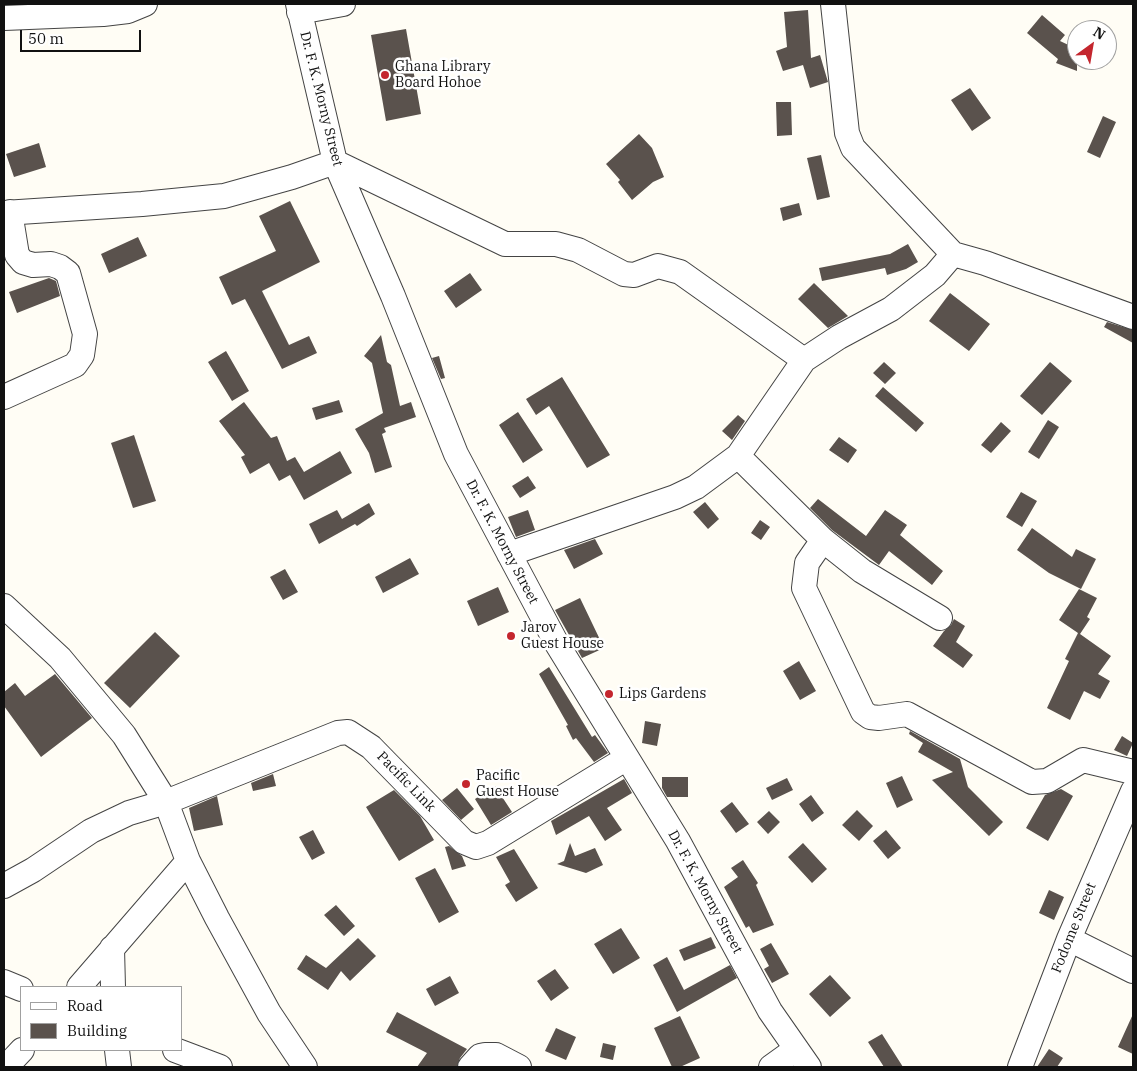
<!DOCTYPE html>
<html>
<head>
<meta charset="utf-8">
<style>
	body { margin:0 }
	#map { position:relative; width:1137px; height:1071px; overflow:hidden; background:#fffdf5; font-family:"IBM Plex Serif",serif }
	canvas { display:block }
	.frame { position:absolute; inset:0; border:5px solid #111; pointer-events:none }
	.legend { position:absolute; left:20px; top:986px; width:162px; height:65px; box-sizing:border-box; background:#fff; border:1px solid #a0a0a0; margin:0; padding:6px 9px; list-style:none; font-size:15px; color:#111 }
	.legend li { display:flex; align-items:center; gap:10px; height:25px }
	.legend b { width:25px; border:1px solid #a0a0a0 }
	.north { position:absolute; left:1067px; top:20px; width:50px; height:50px; box-sizing:border-box; background:#fff; border:1px solid #a0a0a0; border-radius:50%; rotate:32deg; font-size:14px; font-weight:700; line-height:20px; text-align:center; color:#111 }
	.north::after { content:''; display:block; margin:auto; width:18px; height:22px; background:#c4262e; clip-path:polygon(50% 0,100% 100%,50% 72%,0 100%) }
	.scale { position:absolute; left:20px; top:30px; width:121px; height:22px; box-sizing:border-box; border:2px solid #111; border-top:0; padding-left:6px; font-size:15px; line-height:18px; white-space:nowrap; color:#111; -webkit-text-stroke:4px #fff; paint-order:stroke }
</style>
</head>
<body>
<div id="map">
<canvas width="1137" height="1071"></canvas>
<div class="frame"></div>
<ul class="legend">
<li><b style="height:6px;background:#fff"></b>Road</li>
<li><b style="height:14px;background:#5a524d"></b>Building</li>
</ul>
<div class="north">N</div>
<div class="scale">50 m</div>
</div>
<script>
const ctx = document.querySelector('canvas').getContext('2d');
ctx.lineJoin = 'round';
function fillPath(path, color) {
  ctx.fillStyle = color;
  ctx.fill(path, 'evenodd');
}
function shape(rows) {
  const path = new Path2D();
  for (const r of rows) {
    path.moveTo(r[0], r[1]);
    for (let i = 2; i < r.length; i += 2) path.lineTo(r[i], r[i + 1]);
  }
  return path;
}
function strokePath(path, color, width, dash) {
  ctx.strokeStyle = color;
  ctx.lineWidth = width;
  ctx.lineCap = dash ? 'butt' : 'round';
  ctx.setLineDash(dash || []);
  ctx.stroke(path);
}
function write(font, color, halo, rows, align = 'center') {
  ctx.font = font + ' "IBM Plex Serif",serif';
  ctx.lineWidth = 5;
  ctx.setLineDash([]);
  ctx.textBaseline = 'middle';
  ctx.strokeStyle = halo;
  ctx.fillStyle = color;
  for (const [text, x, y, turn = 0] of rows) {
    ctx.save();
    ctx.translate(x, y);
    ctx.rotate((+turn || 0) * Math.PI / 180);
    ctx.textAlign = isNaN(turn) ? turn : align;
    if (halo) ctx.strokeText(text, 0, 0);
    ctx.fillText(text, 0, 0);
    ctx.restore();
  }
}
fillPath(shape([
	[808,10,811,58,820,55,828,82,810,88,803,65,783,71,776,51,787,47,784,12],
	[1042,15,1065,35,1060,41,1077,49,1077,71,1056,63,1058,59,1027,33],
	[406,29,421,114,386,121,371,35],
	[970,88,991,118,972,131,951,100],
	[776,102,791,102,792,135,777,136],
	[1103,116,1116,122,1100,158,1087,152],
	[639,134,652,148,664,177,653,182,632,200,618,182,620,180,606,164],
	[39,143,46,167,14,177,6,154],
	[821,155,830,197,817,200,807,158],
	[290,201,320,262,262,291,289,345,309,336,317,353,282,369,245,299,232,305,219,277,276,251,259,216],
	[799,203,802,215,783,221,780,208],
	[138,237,147,256,109,273,101,254],
	[908,244,918,262,906,269,887,275,885,268,822,281,819,268,890,254],
	[470,273,482,290,456,308,444,291],
	[49,278,56,281,60,296,17,313,9,292],
	[814,283,848,316,828,328,798,299],
	[950,293,990,324,969,351,929,321],
	[1107,322,1133,330,1133,343,1104,327],
	[381,335,387,362,391,365,400,406,411,402,416,417,384,428,386,432,382,434,392,467,375,473,369,453,355,429,383,413,372,363,364,356],
	[226,351,249,391,232,401,208,362],
	[439,356,445,378,441,379,432,358],
	[884,362,896,373,885,384,873,373],
	[1050,362,1072,381,1042,415,1020,396],
	[562,377,610,455,587,468,549,406,536,415,526,399],
	[883,387,924,423,916,432,875,396],
	[339,400,343,412,316,420,312,408],
	[244,402,271,438,277,436,287,461,295,457,304,472,340,451,352,473,304,500,290,475,279,481,269,463,250,474,241,457,245,455,219,421],
	[518,412,543,450,523,463,499,425],
	[738,415,745,421,732,440,722,431],
	[1048,420,1059,427,1039,459,1028,452],
	[1001,422,1011,431,991,453,981,445],
	[134,435,156,501,133,508,111,443],
	[839,437,857,450,848,463,829,450],
	[528,476,536,488,520,498,512,486],
	[1021,492,1037,501,1022,527,1006,517],
	[818,499,866,536,885,510,907,525,900,535,943,571,932,585,889,551,879,565,832,530,810,508],
	[705,502,719,519,708,529,693,512],
	[369,503,375,514,357,526,355,524,319,544,309,524,337,510,342,519],
	[528,510,535,530,516,537,508,517],
	[760,520,770,527,761,540,751,533],
	[1032,528,1072,557,1076,549,1096,559,1081,589,1049,573,1017,550],
	[595,539,603,554,574,569,564,550],
	[410,558,419,574,383,593,375,577],
	[285,569,298,592,283,600,270,577],
	[498,587,509,612,478,626,467,601],
	[1079,589,1097,598,1087,617,1090,619,1080,634,1111,656,1098,674,1110,681,1100,699,1084,691,1070,720,1047,708,1069,661,1065,659,1078,633,1059,620],
	[580,598,604,648,582,658,555,610],
	[954,619,965,626,956,642,973,655,963,668,933,646,944,631,951,625],
	[155,632,180,656,130,708,104,683],
	[799,661,816,691,800,700,783,671],
	[549,667,592,737,595,735,608,753,594,762,576,738,573,740,566,726,568,725,539,674],
	[55,674,92,718,41,757,4,706,4,692,15,683,25,696],
	[645,721,661,724,657,746,642,743],
	[910,731,960,759,968,787,1003,822,989,836,932,780,953,772,918,752,923,743,909,734],
	[1122,736,1133,743,1127,756,1114,750],
	[273,774,276,786,253,791,251,783],
	[902,776,913,800,897,808,886,783],
	[662,777,688,777,688,797,667,797,662,788],
	[787,778,793,790,772,800,766,788],
	[624,779,632,793,607,808,622,830,605,841,589,816,556,835,551,821],
	[495,786,512,812,491,825,475,799],
	[457,788,474,809,461,820,442,800],
	[1061,789,1073,796,1048,841,1026,828,1045,795],
	[394,790,420,816,434,840,399,861,366,807],
	[811,795,824,813,812,822,799,804],
	[217,796,223,825,194,831,189,808],
	[732,802,749,824,736,833,720,811],
	[857,810,873,826,859,841,842,825],
	[769,811,780,822,768,834,757,822],
	[313,830,325,853,312,860,299,837],
	[886,830,901,848,888,859,873,841],
	[570,843,575,856,595,848,603,865,586,873,557,864,564,861],
	[803,843,827,869,812,883,788,857],
	[449,846,462,856,466,866,452,870,445,847],
	[514,849,538,888,516,902,505,885,510,882,496,857],
	[743,860,758,883,756,885,774,925,753,933,749,926,746,928,724,887,738,877,731,868],
	[435,868,459,912,439,923,415,878],
	[1049,890,1064,897,1054,920,1039,913],
	[336,905,355,926,344,936,324,915],
	[621,928,640,958,613,974,594,944],
	[711,937,716,948,684,961,679,950],
	[358,938,376,956,350,981,341,971,328,990,297,969,306,955,326,968],
	[771,943,789,974,772,983,764,969,769,966,760,949],
	[667,957,684,990,730,965,737,978,677,1012,653,965],
	[555,969,569,988,551,1001,537,981],
	[830,975,851,998,830,1017,809,994],
	[450,976,459,993,435,1006,426,989],
	[397,1012,467,1049,460,1058,457,1067,417,1067,427,1053,386,1032],
	[1133,1014,1133,1054,1118,1047],
	[680,1016,700,1058,680,1067,672,1067,654,1028],
	[556,1028,576,1037,566,1060,545,1051],
	[882,1034,903,1067,884,1067,868,1042],
	[603,1043,616,1046,613,1060,600,1057],
	[1049,1049,1063,1058,1057,1067,1037,1067]
]), '#5a524d');
const minor = shape([
	[298,4,335,162,393,296,456,454,557,644,678,841,770,1011,809,1067],
	[833,4,847,133,853,148,953,254,985,263,1133,317],
	[299,12,343,4],
	[4,18,103,14,128,11,145,4],
	[4,213,142,204,224,196,292,177,335,162,505,244,556,244,578,250,624,274,634,275,658,266,680,272,804,360],
	[4,397,75,365,82,355,85,334,68,273,60,267,51,264,33,265,23,262,17,255,10,212],
	[738,456,823,540,862,571,940,618],
	[823,540,807,563,804,588,863,712,870,717,879,718,907,714,1032,782,1047,781,1083,760,1133,772],
	[509,554,675,497,696,487,738,456,804,360,839,337,891,309,935,275,953,254],
	[4,606,60,658,124,735,166,802,129,813,91,831,33,870,4,886],
	[1069,939,1133,971],
	[112,948,113,987],
	[4,982,21,989],
	[79,987,188,861],
	[117,1050,119,1067],
	[175,1050,220,1067],
	[6,1067,22,1050],
	[305,1067,269,1013,217,918,188,861,166,802,338,733,348,732,371,747,464,842,476,847,488,843,627,758],
	[470,1067,480,1056,485,1055,496,1055,519,1067],
	[771,1067,796,1049],
	[1020,1067,1069,939,1133,791]
]);
strokePath(minor, '#444', 26);
strokePath(minor, '#fff', 24);
for (const [x, y, r, color] of [
	[385,75,5,"#c4262e"],
	[511,636,5,"#c4262e"],
	[609,694,5,"#c4262e"],
	[466,784,5,"#c4262e"]
]) {
  const dot = new Path2D();
  dot.arc(x, y, r, 0, 2 * Math.PI);
  ctx.fillStyle = color;
  ctx.fill(dot);
  strokePath(dot, '#fff', 2);
}
write('14px', '#111', '#fff', [
	["Ghana Library",395,67],
	["Board Hohoe",395,83],
	["Jarov",521,628],
	["Guest House",521,644],
	["Lips Gardens",619,694],
	["Pacific",476,776],
	["Guest House",476,792]
], 'left');
write('14px', '#111', '#fff', [
	["Dr. F. K. Morny Street",321,99,76],
	["Dr. F. K. Morny Street",502,542,62],
	["Pacific Link",406,782,46],
	["Dr. F. K. Morny Street",705,892,61],
	["Fodome Street",1074,928,-68]
]);
</script>
</body>
</html>
